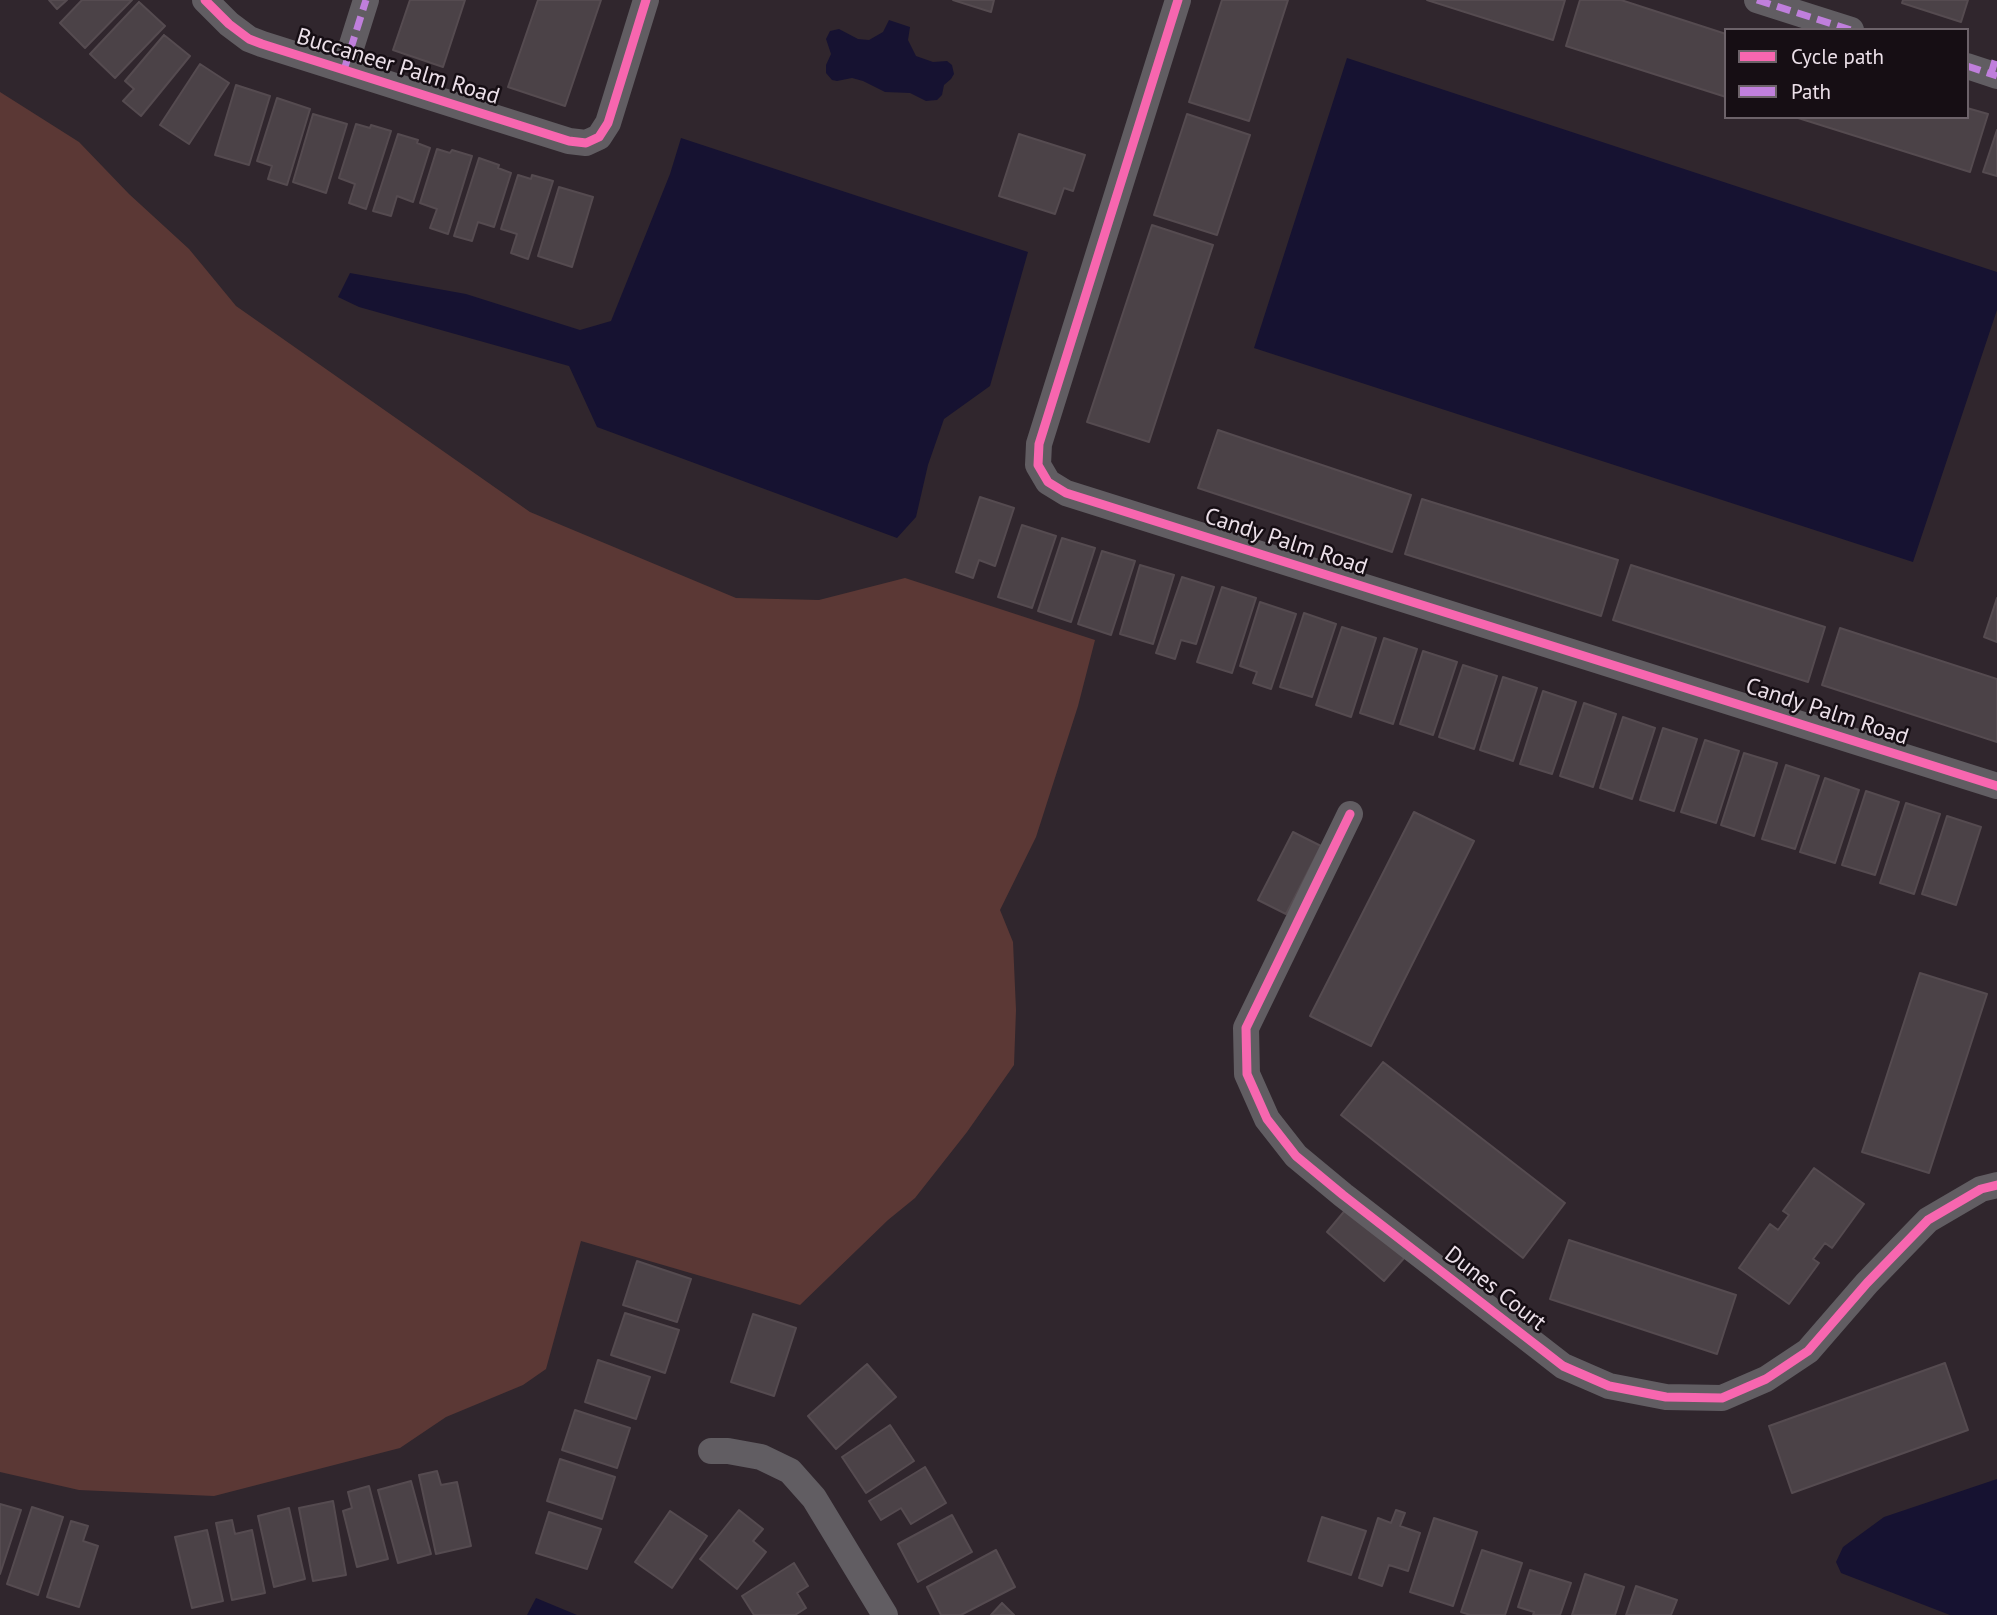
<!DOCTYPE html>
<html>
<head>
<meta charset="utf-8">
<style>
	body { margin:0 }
	#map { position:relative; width:1997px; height:1615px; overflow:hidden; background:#30262d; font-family:"PT Sans",sans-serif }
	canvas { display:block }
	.legend { position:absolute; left:1724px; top:28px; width:245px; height:91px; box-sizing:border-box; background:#160e14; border:2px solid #6c6269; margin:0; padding:9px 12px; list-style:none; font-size:21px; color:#ece0e9 }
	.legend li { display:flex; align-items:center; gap:14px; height:35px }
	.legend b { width:35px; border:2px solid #6c6269 }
</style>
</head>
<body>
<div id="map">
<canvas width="1997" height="1615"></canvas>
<ul class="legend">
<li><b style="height:9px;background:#f766af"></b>Cycle path</li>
<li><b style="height:9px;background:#c07fdc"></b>Path</li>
</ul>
</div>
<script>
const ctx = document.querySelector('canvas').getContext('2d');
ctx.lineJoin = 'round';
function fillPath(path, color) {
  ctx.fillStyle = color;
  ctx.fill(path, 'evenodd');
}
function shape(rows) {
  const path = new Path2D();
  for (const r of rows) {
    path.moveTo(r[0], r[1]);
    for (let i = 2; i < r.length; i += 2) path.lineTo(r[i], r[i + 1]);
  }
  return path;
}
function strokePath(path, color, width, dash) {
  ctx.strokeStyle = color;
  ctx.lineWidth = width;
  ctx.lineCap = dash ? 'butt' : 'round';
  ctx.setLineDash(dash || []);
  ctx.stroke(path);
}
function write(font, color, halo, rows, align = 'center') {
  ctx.font = font + ' "PT Sans",sans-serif';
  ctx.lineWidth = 5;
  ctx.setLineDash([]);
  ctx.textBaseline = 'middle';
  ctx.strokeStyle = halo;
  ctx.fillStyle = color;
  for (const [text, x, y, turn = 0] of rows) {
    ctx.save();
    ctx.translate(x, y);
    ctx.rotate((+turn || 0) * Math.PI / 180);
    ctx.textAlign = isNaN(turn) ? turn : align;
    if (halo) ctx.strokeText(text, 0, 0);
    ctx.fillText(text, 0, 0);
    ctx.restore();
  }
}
fillPath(shape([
	[0,92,79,142,129,194,189,249,236,306,530,512,736,598,819,600,905,578,1095,640,1078,706,1036,837,1000,910,1013,942,1016,1010,1014,1065,967,1132,915,1198,888,1220,800,1305,581,1241,546,1369,523,1385,446,1417,400,1448,214,1496,79,1490,0,1472]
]), '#5b3835');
fillPath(shape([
	[889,20,910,27,908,40,916,56,933,62,947,61,952,65,954,74,951,79,944,85,942,95,937,100,926,101,910,93,885,92,863,81,852,78,837,81,832,80,826,73,826,65,831,54,826,39,830,31,839,29,858,39,869,40,883,32],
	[1347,58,1997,272,1997,310,1913,562,1254,348],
	[681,138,1028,252,990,386,944,419,928,465,916,517,897,538,597,427,569,366,359,307,338,297,350,273,466,294,580,330,611,321,670,174],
	[1997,1479,1997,1615,1950,1615,1841,1573,1836,1562,1843,1547,1884,1517],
	[536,1598,577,1615,527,1615]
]), '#161231');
const building = shape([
	[49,0,67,0,57,9,49,0],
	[82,0,132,0,85,48,60,23,82,0],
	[410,0,465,0,443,67,393,50,410,0],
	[538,0,601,0,565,106,508,87,538,0],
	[953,0,994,0,991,12,953,0],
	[1222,0,1288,0,1249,121,1189,102,1222,0],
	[1427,0,1565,0,1553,40,1427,0],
	[1580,0,1621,0,1726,34,1726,97,1566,46,1580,0],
	[1903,0,1968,0,1961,22,1902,3,1903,0],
	[139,2,165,26,115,78,90,54,139,2],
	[164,35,190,56,141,116,123,101,134,89,125,81,164,35],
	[200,64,229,83,189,144,160,125,200,64],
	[236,85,270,96,249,165,215,155,236,85],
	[277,98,310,109,287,185,268,179,272,166,257,161,277,98],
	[1967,108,1988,114,1970,172,1795,117,1967,117,1967,108],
	[313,114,347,124,326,193,293,182,313,114],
	[1187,114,1250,135,1217,235,1154,215,1187,114],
	[356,124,370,128,371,125,391,131,366,209,349,203,355,184,339,178,356,124],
	[1997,130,1997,176,1983,172,1997,130],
	[398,134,418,140,417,143,430,148,413,202,397,196,391,216,373,211,398,134],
	[1019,134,1085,155,1073,191,1064,188,1055,214,999,196,1019,134],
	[437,149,450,153,452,150,472,156,448,234,430,228,437,209,420,203,437,149],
	[479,158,499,165,498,168,511,173,494,227,478,222,472,241,454,236,479,158],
	[518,175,531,179,532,175,553,181,528,259,511,253,517,234,501,229,518,175],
	[559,187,593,197,572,267,538,256,559,187],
	[1152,225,1213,245,1149,442,1087,422,1152,225],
	[1218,430,1411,495,1392,552,1198,488,1218,430],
	[980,497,1014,508,995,566,979,560,973,578,956,572,980,497],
	[1422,499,1618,560,1601,616,1405,554,1422,499],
	[1022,525,1056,536,1032,608,998,597,1022,525],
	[1062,538,1095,548,1071,622,1038,611,1062,538],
	[1102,551,1135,561,1111,635,1078,624,1102,551],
	[1140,565,1174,575,1153,644,1120,634,1140,565],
	[1631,565,1825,627,1808,682,1613,620,1631,565],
	[1182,577,1214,587,1196,644,1181,640,1175,659,1156,653,1182,577],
	[1222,587,1256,598,1232,673,1197,662,1222,587],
	[1997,598,1997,642,1984,637,1997,598],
	[1260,602,1296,614,1271,689,1253,683,1257,672,1240,666,1260,602],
	[1304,613,1336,624,1312,697,1280,687,1304,613],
	[1342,627,1376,638,1351,717,1316,705,1342,627],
	[1840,628,1997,679,1997,742,1822,685,1840,628],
	[1384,638,1417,649,1393,724,1360,713,1384,638],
	[1423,651,1457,662,1433,735,1400,724,1423,651],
	[1463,665,1497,676,1474,749,1439,737,1463,665],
	[1503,677,1537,688,1513,761,1480,750,1503,677],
	[1543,691,1576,702,1552,774,1520,764,1543,691],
	[1584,703,1616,714,1593,787,1560,776,1584,703],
	[1623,717,1655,728,1632,799,1600,788,1623,717],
	[1663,728,1697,739,1674,811,1640,800,1663,728],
	[1705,740,1739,751,1716,823,1681,812,1705,740],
	[1744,753,1777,763,1754,836,1721,825,1744,753],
	[1786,765,1819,776,1795,849,1762,839,1786,765],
	[1825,778,1859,790,1835,863,1800,852,1825,778],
	[1866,791,1899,802,1875,875,1842,865,1866,791],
	[1906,803,1940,814,1914,894,1880,883,1906,803],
	[1414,812,1474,841,1371,1046,1310,1016,1414,812],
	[1947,816,1981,827,1956,905,1922,894,1947,816],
	[1293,832,1321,846,1286,914,1258,900,1293,832],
	[1920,973,1987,994,1929,1173,1862,1152,1920,973],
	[1383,1062,1565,1203,1523,1258,1341,1115,1383,1062],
	[1814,1168,1864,1204,1832,1248,1825,1243,1813,1259,1819,1263,1789,1304,1739,1268,1770,1224,1778,1230,1789,1215,1783,1211,1814,1168],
	[1347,1208,1405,1257,1384,1281,1327,1232,1347,1208],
	[1569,1240,1736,1295,1717,1354,1550,1299,1569,1240],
	[637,1261,691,1279,677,1322,623,1305,637,1261],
	[625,1313,679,1330,665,1373,611,1355,625,1313],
	[753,1314,796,1328,774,1396,731,1382,753,1314],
	[598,1360,650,1377,636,1419,585,1402,598,1360],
	[1945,1363,1968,1430,1792,1493,1769,1426,1945,1363],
	[867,1364,896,1397,836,1449,808,1416,867,1364],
	[575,1410,630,1428,617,1468,562,1450,575,1410],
	[890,1425,914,1461,866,1493,842,1457,890,1425],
	[560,1459,615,1477,602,1519,547,1501,560,1459],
	[925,1467,946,1503,911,1524,901,1508,881,1520,869,1501,925,1467],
	[437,1471,441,1485,457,1482,471,1546,436,1554,419,1475,437,1471],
	[411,1481,431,1554,398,1563,378,1490,411,1481],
	[369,1486,388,1559,357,1567,343,1511,352,1508,348,1492,369,1486],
	[333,1501,346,1575,313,1581,299,1508,333,1501],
	[0,1504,21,1510,0,1574,0,1504],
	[32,1507,63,1517,38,1595,7,1584,32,1507],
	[289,1508,305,1579,274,1587,258,1516,289,1508],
	[739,1510,763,1529,753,1541,766,1552,737,1589,700,1559,739,1510],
	[1396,1510,1405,1513,1400,1526,1420,1533,1408,1571,1389,1565,1382,1586,1359,1578,1378,1518,1391,1523,1396,1510],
	[670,1511,707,1536,672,1588,635,1562,670,1511],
	[549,1512,601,1529,587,1569,536,1553,549,1512],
	[952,1515,972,1552,918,1582,898,1544,952,1515],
	[1322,1517,1366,1531,1351,1575,1308,1561,1322,1517],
	[1434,1518,1477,1532,1453,1606,1410,1592,1434,1518],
	[232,1520,235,1534,252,1530,265,1593,232,1600,216,1523,232,1520],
	[71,1521,88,1526,83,1541,98,1546,79,1607,47,1597,71,1521],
	[207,1530,223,1601,192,1608,175,1537,207,1530],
	[996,1550,1015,1587,961,1615,941,1615,927,1587,996,1550],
	[1482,1550,1522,1563,1505,1615,1470,1615,1461,1612,1482,1550],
	[794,1563,808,1586,797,1593,806,1608,795,1615,754,1615,742,1596,794,1563],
	[1530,1570,1571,1583,1560,1615,1533,1615,1534,1612,1518,1607,1530,1570],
	[1585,1574,1624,1587,1615,1615,1572,1615,1585,1574],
	[1636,1586,1677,1600,1671,1615,1626,1615,1636,1586],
	[1002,1603,1014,1615,991,1615,1002,1603]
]);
fillPath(building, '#4b4247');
strokePath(building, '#554b50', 2);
strokePath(shape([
	[205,0,229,24,249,39,262,44,569,141,586,143,599,137,608,123,646,0],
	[1178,0,1039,444,1038,465,1048,482,1066,493,1997,786],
	[1757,0,1851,30],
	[1967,66,1997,76],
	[344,70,366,0],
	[1350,814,1246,1028,1247,1074,1267,1119,1296,1156,1343,1195,1563,1366,1609,1386,1666,1397,1722,1398,1766,1379,1808,1351,1867,1283,1928,1220,1981,1189,1997,1185],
	[711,1451,728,1451,761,1457,790,1471,814,1498,885,1615]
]), '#615d62', 26);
strokePath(shape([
	[1757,0,1851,30],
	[1967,66,1997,76],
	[344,70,366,0],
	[1991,74,1997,54]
]), '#c07fdc', 7, [14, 7]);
strokePath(shape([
	[205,0,229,24,249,39,262,44,569,141,586,143,599,137,608,123,646,0],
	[1178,0,1039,444,1038,465,1048,482,1066,493,1997,786],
	[1350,814,1246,1028,1247,1074,1267,1119,1296,1156,1343,1195,1563,1366,1609,1386,1666,1397,1722,1398,1766,1379,1808,1351,1867,1283,1928,1220,1981,1189,1997,1185]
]), '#f766af', 9);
write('23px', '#ece0e9', '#160e14', [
	["Buccaneer Palm Road",398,67,17],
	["Candy Palm Road",1286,542,18],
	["Candy Palm Road",1827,712,18],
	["Dunes Court",1495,1289,38]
]);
</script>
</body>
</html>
